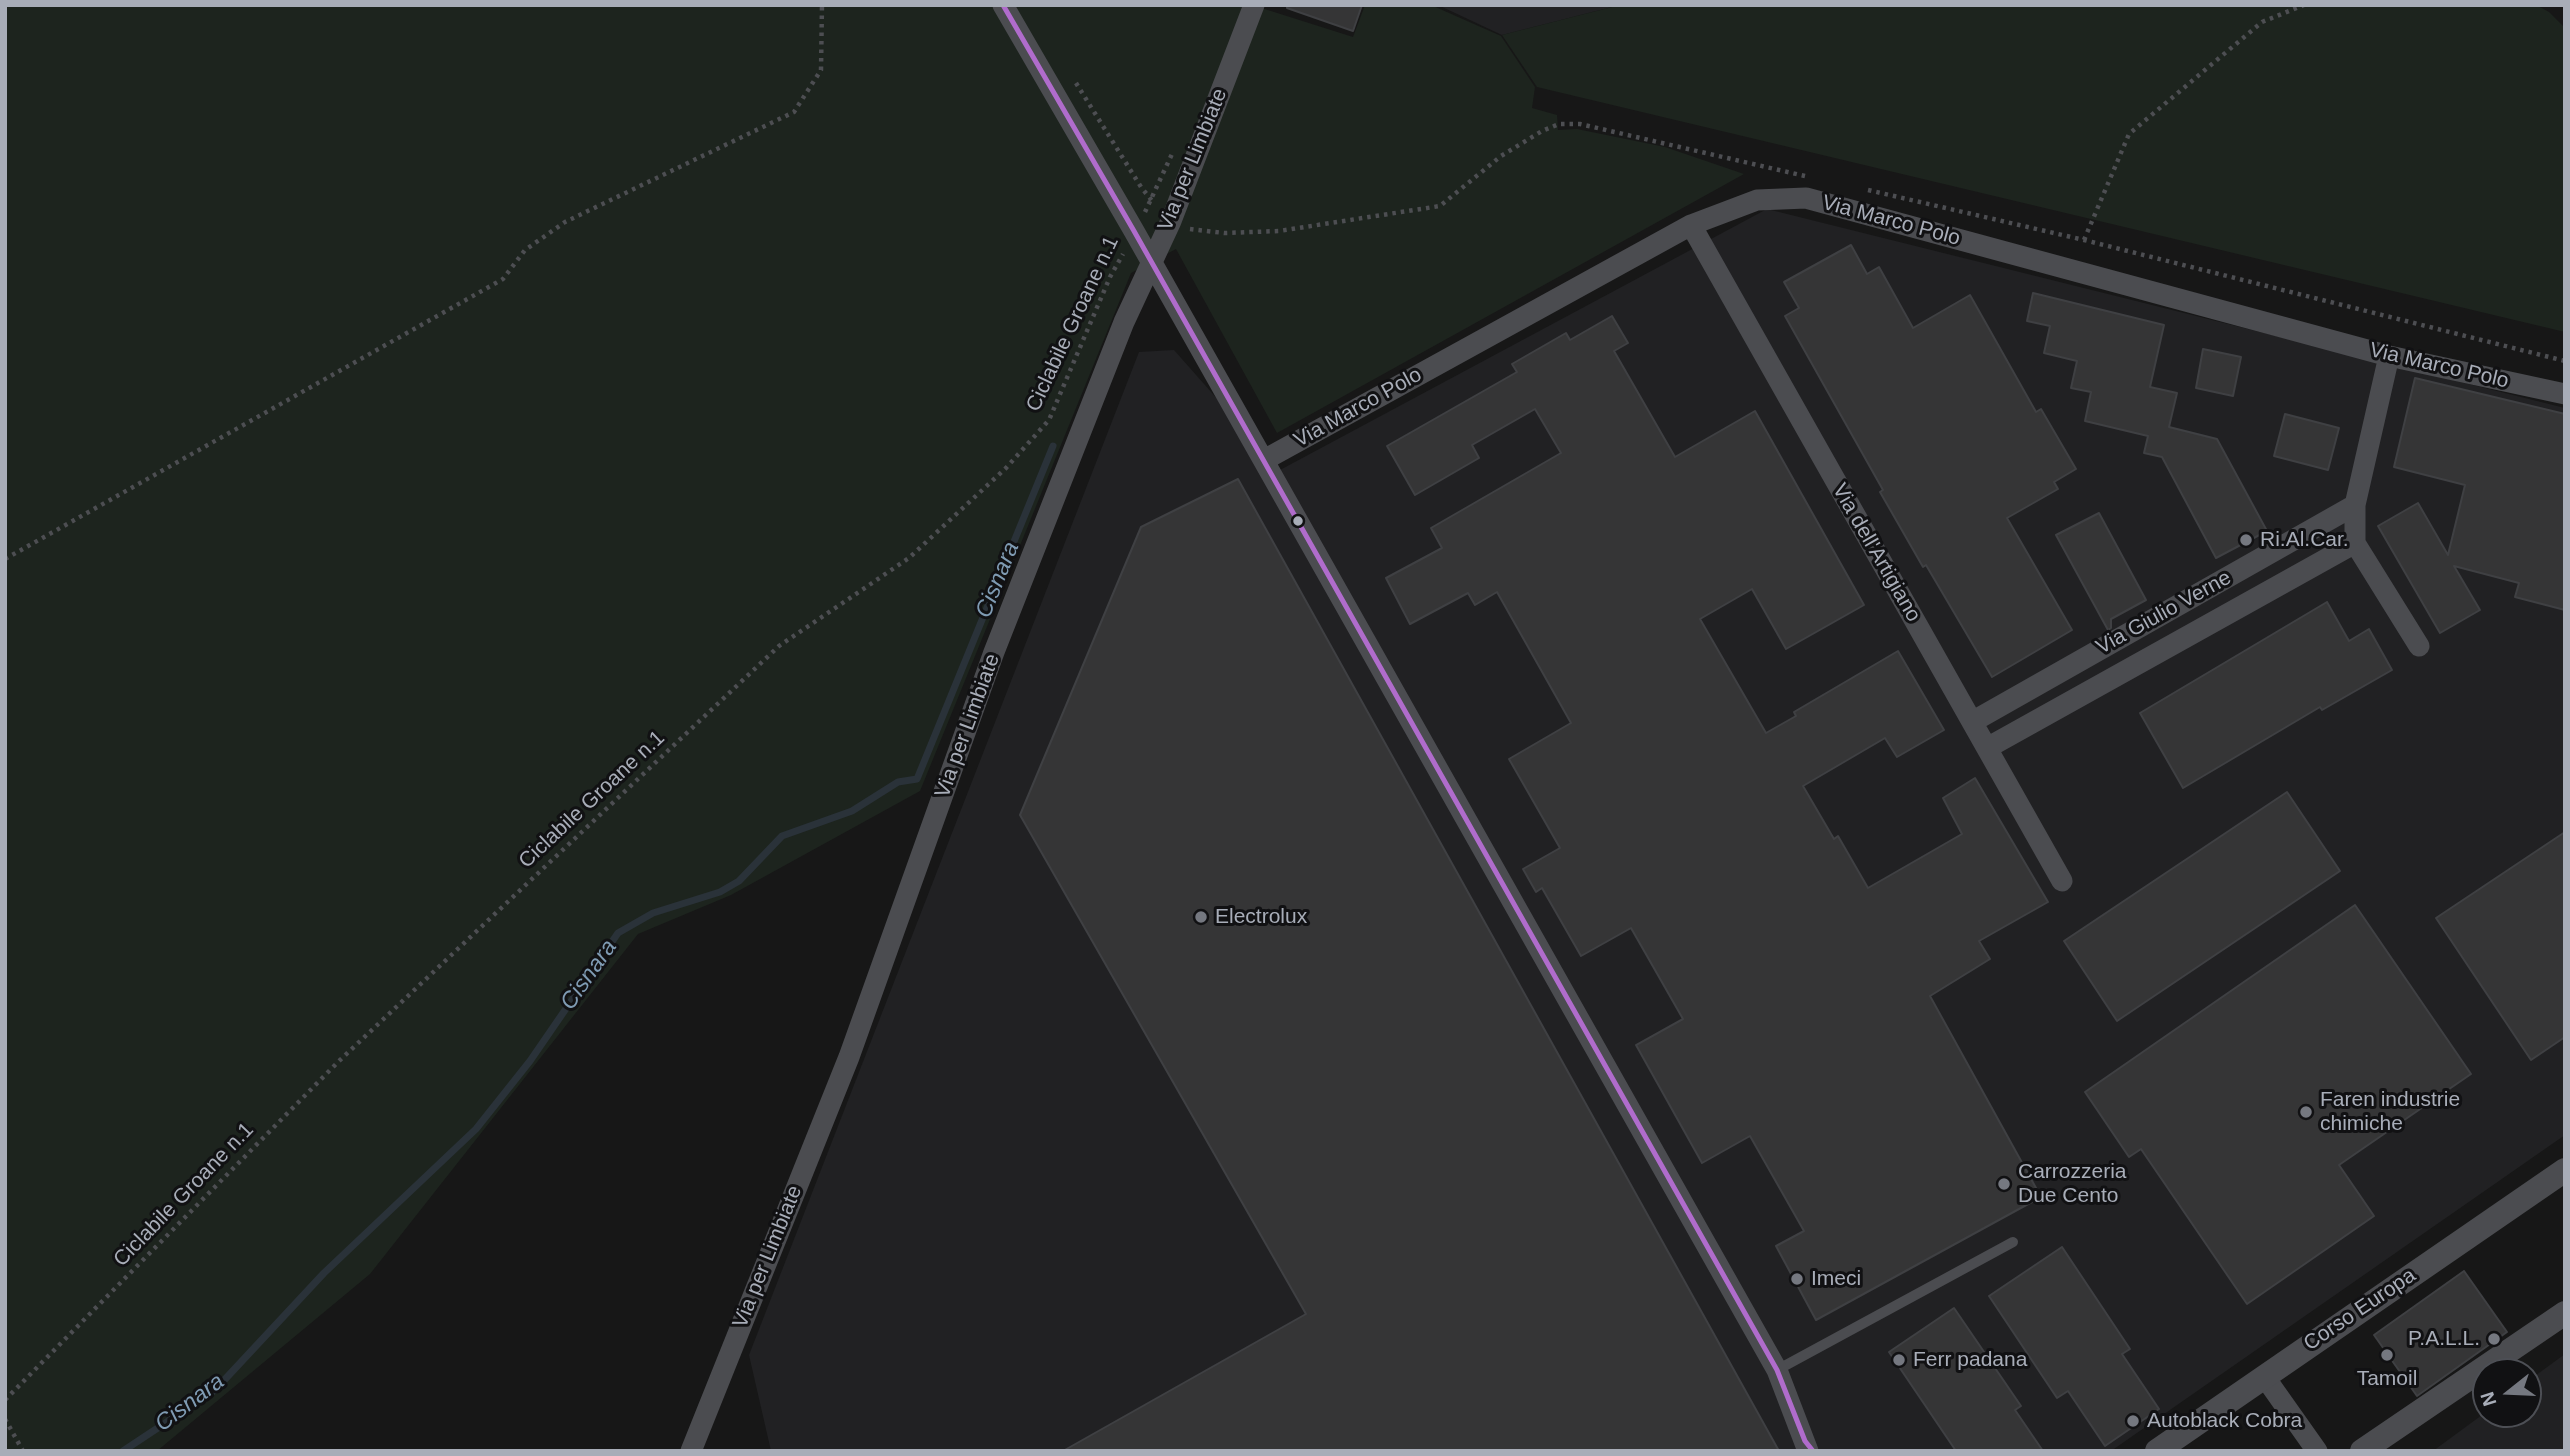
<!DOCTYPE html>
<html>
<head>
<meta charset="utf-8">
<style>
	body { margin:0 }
	#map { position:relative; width:2570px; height:1456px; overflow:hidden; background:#171717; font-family:Helvetica,sans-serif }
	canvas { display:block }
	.frame { position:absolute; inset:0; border:7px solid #a8adb8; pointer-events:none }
	.north { position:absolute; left:2472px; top:1358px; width:70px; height:70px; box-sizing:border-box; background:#111113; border:2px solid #4d4f55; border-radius:50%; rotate:252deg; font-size:19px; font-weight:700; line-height:28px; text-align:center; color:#a8adb8 }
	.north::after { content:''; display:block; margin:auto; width:24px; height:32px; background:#757880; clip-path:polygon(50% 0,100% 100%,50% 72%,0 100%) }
</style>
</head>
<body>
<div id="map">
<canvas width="2570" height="1456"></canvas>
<div class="frame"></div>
<div class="north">N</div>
</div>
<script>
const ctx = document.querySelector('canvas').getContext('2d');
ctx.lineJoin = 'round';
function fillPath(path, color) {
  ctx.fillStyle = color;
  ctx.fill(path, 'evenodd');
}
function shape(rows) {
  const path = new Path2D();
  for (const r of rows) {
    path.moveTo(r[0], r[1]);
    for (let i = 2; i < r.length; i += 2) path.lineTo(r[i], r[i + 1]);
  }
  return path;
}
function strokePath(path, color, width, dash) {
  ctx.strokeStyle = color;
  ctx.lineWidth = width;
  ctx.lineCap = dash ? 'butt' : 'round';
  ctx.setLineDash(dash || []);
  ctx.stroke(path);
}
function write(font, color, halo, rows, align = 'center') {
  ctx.font = font + ' Helvetica,sans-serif';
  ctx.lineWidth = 6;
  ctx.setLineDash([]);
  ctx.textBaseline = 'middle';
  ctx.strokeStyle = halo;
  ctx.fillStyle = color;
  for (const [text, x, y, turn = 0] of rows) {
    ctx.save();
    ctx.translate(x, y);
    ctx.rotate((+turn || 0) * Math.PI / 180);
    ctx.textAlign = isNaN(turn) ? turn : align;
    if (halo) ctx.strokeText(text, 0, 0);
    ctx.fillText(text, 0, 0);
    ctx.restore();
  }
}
fillPath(shape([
	[1438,5,1620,5,1502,35],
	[1767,209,2565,408,2565,1135,2111,1451,771,1451,749,1355,1139,352,1174,350,1280,470],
	[2565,1354,2565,1451,2433,1451,2486,1412,2486,1414,2528,1414,2528,1381]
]), '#212123');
fillPath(shape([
	[5,5,1252,5,1353,37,1365,5,1431,5,1501,36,1535,87,1532,108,1557,115,1558,130,1577,129,1665,147,1744,174,1277,433,1176,249,1131,273,920,791,731,895,638,934,370,1274,157,1451,5,1451],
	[1620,5,2536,5,2549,12,2565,28,2565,332,1537,87,1502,35]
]), '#1d241e');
strokePath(shape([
	[123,1451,215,1390,324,1273,476,1129,530,1061,618,933,653,913,720,892,739,881,782,836,852,811,898,782,917,779,1053,446]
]), '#2a3239', 7);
const building = shape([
	[1287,5,1362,5,1353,31,1287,8,1287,5],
	[1851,245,1867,274,1879,267,1913,328,1970,295,2036,412,2041,409,2076,469,2054,482,2058,489,2007,518,2072,630,1992,677,1926,565,1923,567,1880,492,1883,490,1785,316,1799,308,1784,282,1851,245],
	[2033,293,2164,325,2150,387,2177,393,2169,427,2217,439,2267,531,2216,558,2162,457,2144,453,2148,436,2085,421,2091,392,2071,388,2077,361,2044,353,2050,326,2027,321,2033,293],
	[1612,316,1628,343,1614,351,1675,457,1755,411,1864,605,1786,649,1752,589,1700,619,1766,733,1796,716,1794,712,1898,651,1944,730,1897,757,1885,738,1803,786,1834,839,1838,836,1868,888,1962,834,1943,798,1975,778,2048,902,1979,941,1990,959,1930,996,2041,1197,1816,1320,1776,1246,1804,1231,1750,1136,1702,1163,1636,1045,1683,1019,1631,928,1581,956,1542,888,1536,892,1523,869,1560,848,1509,759,1571,723,1497,592,1475,605,1468,593,1410,624,1386,578,1442,548,1431,528,1561,453,1535,409,1472,445,1479,458,1415,495,1387,446,1517,372,1512,364,1566,333,1570,340,1612,316],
	[2203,349,2241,357,2233,396,2196,388,2203,349],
	[2415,378,2565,414,2565,610,2515,597,2519,583,2454,566,2480,610,2440,633,2378,526,2418,503,2448,555,2465,485,2394,467,2415,378],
	[2285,414,2339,428,2328,470,2274,456,2285,414],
	[1238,479,1779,1451,1063,1451,1306,1314,1020,815,1141,527,1238,479],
	[2099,513,2146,600,2111,619,2111,628,2108,630,2056,535,2099,513],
	[2327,602,2349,641,2369,629,2392,670,2322,710,2320,707,2183,788,2140,713,2327,602],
	[2287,792,2340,871,2117,1021,2064,941,2287,792],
	[2565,832,2565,1037,2531,1060,2436,918,2565,832],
	[2355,905,2471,1074,2339,1165,2374,1216,2247,1304,2141,1149,2129,1157,2085,1092,2355,905],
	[2062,1247,2130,1349,2122,1354,2159,1409,2105,1446,2068,1391,2057,1398,1989,1296,2062,1247],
	[2464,1271,2507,1332,2417,1396,2374,1335,2464,1271],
	[1954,1308,2021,1406,2015,1410,2043,1451,1956,1451,1889,1352,1954,1308]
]);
fillPath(building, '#353536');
strokePath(building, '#3f4043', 2);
strokePath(shape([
	[1076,83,1141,187,1153,202],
	[1868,190,2084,240,2565,361],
	[1145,212,1172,154],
	[1190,229,1224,233,1279,231,1440,206,1501,156,1542,131,1559,124,1580,124,1805,176],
	[2084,240,2129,134,2262,22,2304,5],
	[5,559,503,279,525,250,565,222,794,112,821,70,822,5],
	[5,1400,339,1061,779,646,909,558,1006,468,1049,420,1110,277,1123,254],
	[5,1419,23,1451]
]), '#4d4e52', 4.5, [3.5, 5]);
strokePath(shape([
	[1777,1370,2013,1242]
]), '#4b4c50', 10);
strokePath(shape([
	[1003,5,1134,231,1777,1370,1808,1451],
	[1691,225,2062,881],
	[2389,356,2355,505,2355,543,2419,646],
	[1264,460,1691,225,1757,200,1806,198,2389,356,2565,394],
	[1972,722,2355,505],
	[1987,748,2355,543],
	[2264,1376,2317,1451],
	[691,1451,849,1057,994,652,1124,322,1171,221,1254,5]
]), '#4b4c50', 21);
strokePath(shape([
	[2157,1451,2565,1170],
	[2362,1451,2565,1313]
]), '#4b4c50', 24);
strokePath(shape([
	[1003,5,1134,231,1777,1370,1805,1441,1813,1451]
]), '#b06ccc', 5);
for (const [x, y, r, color] of [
	[1298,521,6,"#a8adb8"],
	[2246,540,7,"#757880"],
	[1201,917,7,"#757880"],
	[2306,1112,7,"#757880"],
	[2004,1184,7,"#757880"],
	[1797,1279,7,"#757880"],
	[2494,1339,7,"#757880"],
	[2387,1355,7,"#757880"],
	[1899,1360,7,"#757880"],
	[2133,1421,7,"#757880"]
]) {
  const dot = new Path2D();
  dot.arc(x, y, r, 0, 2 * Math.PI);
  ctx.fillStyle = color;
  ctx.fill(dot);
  strokePath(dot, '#111113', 2.5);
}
write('21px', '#a8adb8', '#111113', [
	["Via per Limbiate",1193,160,-68],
	["Via Marco Polo",1891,221,15],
	["Ciclabile Groane n.1",1073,324,-65],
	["Via Marco Polo",2439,366,13],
	["Via Marco Polo",1358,408,-29],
	["Via dell'Artigiano",1876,553,60],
	["Via Giulio Verne",2164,613,-29],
	["Via per Limbiate",968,726,-70],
	["Ciclabile Groane n.1",592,800,-43],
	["Ciclabile Groane n.1",184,1195,-46],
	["Via per Limbiate",768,1257,-68],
	["Corso Europa",2360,1310,-34]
]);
write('21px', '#a8adb8', '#111113', [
	["Ri.Al.Car.",2260,540],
	["Electrolux",1215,917],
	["Faren industrie",2320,1100],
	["chimiche",2320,1124],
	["Carrozzeria",2018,1172],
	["Due Cento",2018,1196],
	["Imeci",1811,1279],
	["P.A.L.L.",2480,1339,"right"],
	["Ferr padana",1913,1360],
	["Tamoil",2387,1379,"center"],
	["Autoblack Cobra",2147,1421]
], 'left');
write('italic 23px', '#7f9bb3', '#111113', [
	["Cisnara",998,580,-68],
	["Cisnara",589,975,-55],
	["Cisnara",190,1403,-37]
]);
</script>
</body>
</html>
